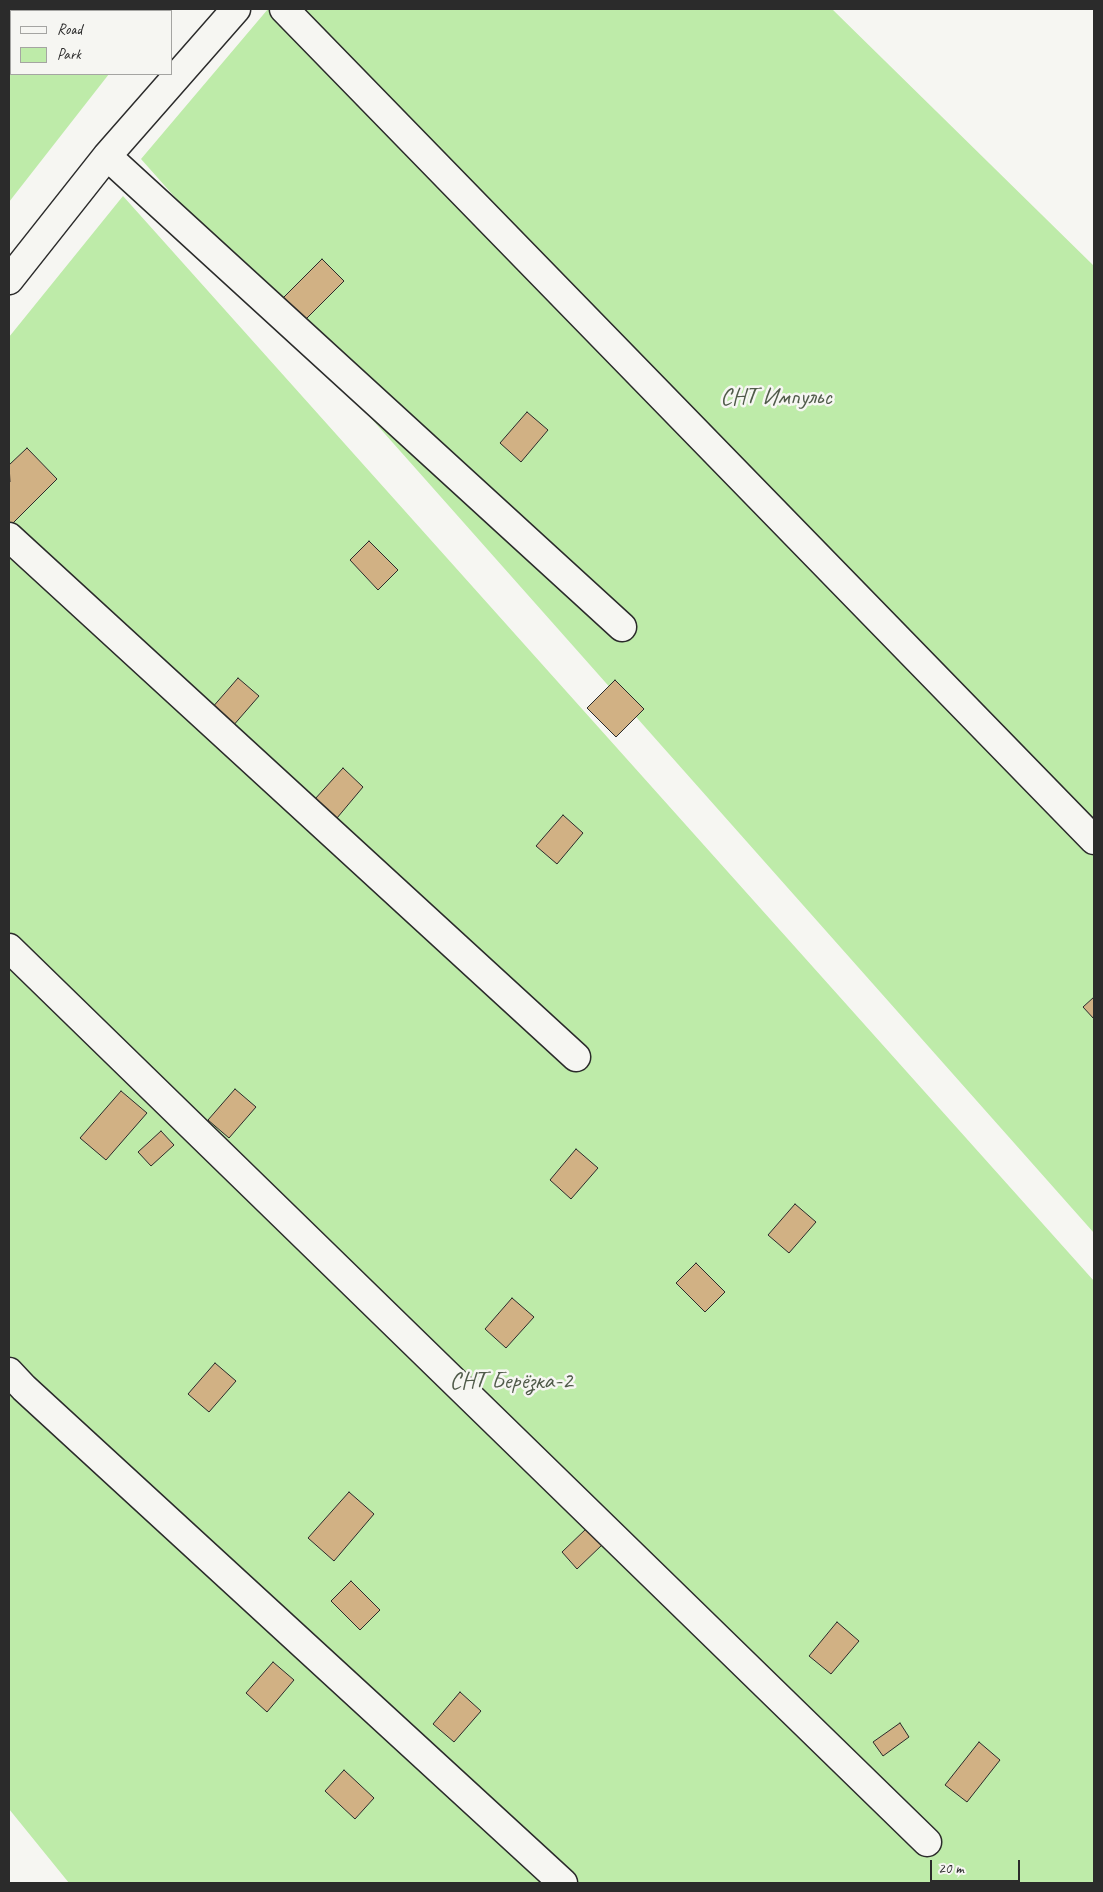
<!DOCTYPE html>
<html>
<head>
<meta charset="utf-8">
<style>
	body { margin:0 }
	#map { position:relative; width:1103px; height:1892px; overflow:hidden; background:#f6f6f2; font-family:Caveat,sans-serif }
	canvas { display:block }
	.frame { position:absolute; inset:0; border:10px solid #2b2b2b; pointer-events:none }
	.legend { position:absolute; left:10px; top:10px; width:162px; height:65px; box-sizing:border-box; background:#f6f6f2; border:1px solid #a5a5a2; margin:0; padding:6px 9px; list-style:none; font-size:15px; color:#2b2b2b }
	.legend li { display:flex; align-items:center; gap:10px; height:25px }
	.legend b { width:25px; border:1px solid #a5a5a2 }
	.scale { position:absolute; left:930px; top:1860px; width:90px; height:22px; box-sizing:border-box; border:2px solid #2b2b2b; border-top:0; padding-left:6px; font-size:15px; line-height:18px; white-space:nowrap; color:#2b2b2b; -webkit-text-stroke:4px #f6f6f2; paint-order:stroke }
</style>
</head>
<body>
<div id="map">
<canvas width="1103" height="1892"></canvas>
<div class="frame"></div>
<ul class="legend">
<li><b style="height:6px;background:#f6f6f2"></b>Road</li>
<li><b style="height:14px;background:#beeba9"></b>Park</li>
</ul>
<div class="scale">20 m</div>
</div>
<script>
const ctx = document.querySelector('canvas').getContext('2d');
ctx.lineJoin = 'round';
function fillPath(path, color) {
  ctx.fillStyle = color;
  ctx.fill(path, 'evenodd');
}
function shape(rows) {
  const path = new Path2D();
  for (const r of rows) {
    path.moveTo(r[0], r[1]);
    for (let i = 2; i < r.length; i += 2) path.lineTo(r[i], r[i + 1]);
  }
  return path;
}
function strokePath(path, color, width, dash) {
  ctx.strokeStyle = color;
  ctx.lineWidth = width;
  ctx.lineCap = dash ? 'butt' : 'round';
  ctx.setLineDash(dash || []);
  ctx.stroke(path);
}
function write(font, color, halo, rows, align = 'center') {
  ctx.font = font + ' Caveat,sans-serif';
  ctx.lineWidth = 5;
  ctx.setLineDash([]);
  ctx.textBaseline = 'middle';
  ctx.strokeStyle = halo;
  ctx.fillStyle = color;
  for (const [text, x, y, turn = 0] of rows) {
    ctx.save();
    ctx.translate(x, y);
    ctx.rotate((+turn || 0) * Math.PI / 180);
    ctx.textAlign = isNaN(turn) ? turn : align;
    if (halo) ctx.strokeText(text, 0, 0);
    ctx.fillText(text, 0, 0);
    ctx.restore();
  }
}
fillPath(shape([
	[9,9,160,9,158,11,11,11,11,74,109,74,9,202],
	[268,9,832,9,1094,266,1094,1233,141,159],
	[123,196,1094,1281,1094,1883,69,1883,9,1809,9,337]
]), '#beeba9');
const building = shape([
	[322,259,344,281,300,325,278,303,322,259],
	[527,412,548,430,521,462,500,443,527,412],
	[27,448,57,479,9,527,9,483,10,482,9,465,27,448],
	[369,541,398,570,378,590,350,560,369,541],
	[238,678,259,696,232,727,211,709,238,678],
	[615,680,644,709,616,737,587,708,615,680],
	[343,768,363,787,337,818,315,799,343,768],
	[563,815,583,833,557,864,536,846,563,815],
	[1094,997,1094,1019,1083,1007,1094,997],
	[235,1089,256,1107,229,1138,208,1120,235,1089],
	[121,1091,147,1113,106,1160,80,1138,121,1091],
	[161,1131,174,1145,151,1166,138,1152,161,1131],
	[576,1149,598,1168,571,1199,550,1180,576,1149],
	[795,1204,816,1222,789,1253,768,1235,795,1204],
	[696,1263,725,1292,705,1312,676,1283,696,1263],
	[512,1298,534,1317,506,1348,485,1329,512,1298],
	[215,1363,236,1381,209,1412,188,1394,215,1363],
	[349,1492,374,1514,334,1561,308,1538,349,1492],
	[587,1528,603,1544,577,1569,562,1552,587,1528],
	[351,1581,380,1610,360,1630,331,1601,351,1581],
	[837,1622,859,1641,831,1674,809,1656,837,1622],
	[273,1662,294,1680,267,1712,246,1693,273,1662],
	[460,1692,481,1711,454,1742,433,1724,460,1692],
	[900,1723,909,1737,883,1756,873,1742,900,1723],
	[979,1742,1000,1760,967,1802,945,1785,979,1742],
	[344,1770,374,1798,355,1819,325,1791,344,1770]
]);
fillPath(building, '#d1b184');
strokePath(building, '#2b2b2b', 1);
const minor = shape([
	[284,9,1094,840],
	[107,156,622,627],
	[9,280,107,156,236,9],
	[9,537,576,1057],
	[9,948,927,1842],
	[9,1372,24,1388,563,1883]
]);
strokePath(minor, '#2b2b2b', 31);
strokePath(minor, '#f6f6f2', 28);
write('24px', '#505b4a', '#f6f6f2', [
	["СНТ Импульс",776,398],
	["СНТ Берёзка-2",511,1382]
]);
</script>
</body>
</html>
